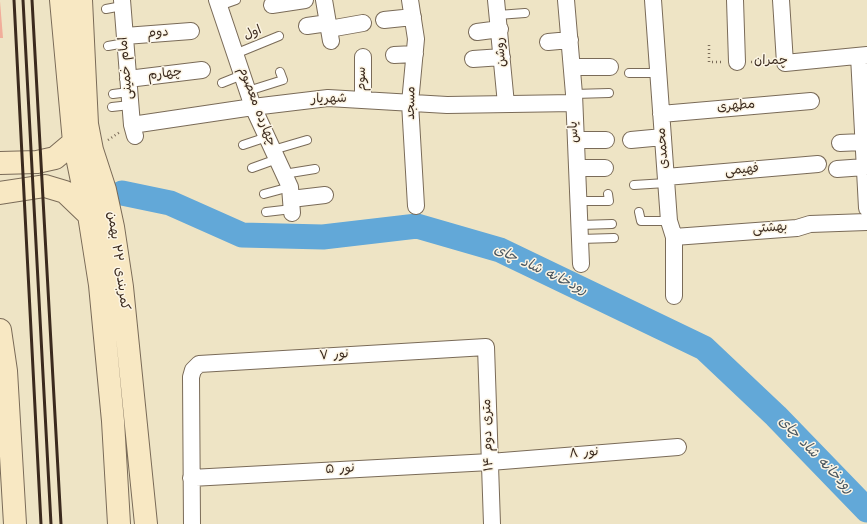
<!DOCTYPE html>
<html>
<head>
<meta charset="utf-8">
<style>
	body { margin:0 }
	canvas { display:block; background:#eee4c5 }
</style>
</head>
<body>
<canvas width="867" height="524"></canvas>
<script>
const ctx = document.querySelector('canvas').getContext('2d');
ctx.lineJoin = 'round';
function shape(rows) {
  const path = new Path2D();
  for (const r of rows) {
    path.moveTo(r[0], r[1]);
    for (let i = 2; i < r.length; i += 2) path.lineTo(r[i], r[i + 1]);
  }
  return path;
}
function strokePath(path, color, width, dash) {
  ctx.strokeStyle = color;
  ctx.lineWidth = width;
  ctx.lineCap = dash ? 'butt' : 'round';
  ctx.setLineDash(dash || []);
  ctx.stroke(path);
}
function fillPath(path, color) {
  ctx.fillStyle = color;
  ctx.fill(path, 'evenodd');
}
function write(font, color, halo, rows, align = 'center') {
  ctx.font = font + ' Kalam,"Playpen Sans Arabic",sans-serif';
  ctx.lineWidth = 3;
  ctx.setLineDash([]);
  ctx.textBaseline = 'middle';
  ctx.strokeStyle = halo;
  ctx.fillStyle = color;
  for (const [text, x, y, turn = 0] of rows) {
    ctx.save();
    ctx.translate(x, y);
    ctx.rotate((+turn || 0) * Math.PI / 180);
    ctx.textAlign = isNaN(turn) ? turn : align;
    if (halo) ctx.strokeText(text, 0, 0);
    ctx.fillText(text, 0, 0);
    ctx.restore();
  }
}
strokePath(shape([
	[122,193,170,203,242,235,323,237,417,226,500,250,704,348,776,416,867,510]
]), '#62a8d8', 25);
fillPath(shape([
	[0,1,3,38,0,38]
]), '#f1ad9a');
const lane = shape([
	[219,6,236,0],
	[106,9,122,6],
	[498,15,525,13],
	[108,46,125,43],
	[235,54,279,36],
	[629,73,658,73],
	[222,83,242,75],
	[248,91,283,80,280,72],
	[113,94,129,92],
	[574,94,609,93],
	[112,107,130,105],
	[243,145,267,137],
	[273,150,307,140],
	[252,168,277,159],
	[284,174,315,169],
	[634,185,666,183],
	[264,194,290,187],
	[579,201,609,201,608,194],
	[266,212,292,209],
	[639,212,641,221,669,221],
	[580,225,612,224],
	[580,239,614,238]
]);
const street = shape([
	[122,0,132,125,135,136],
	[217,0,253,107,290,187,292,213],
	[324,0,331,41],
	[410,0,416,39,410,103,416,206],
	[496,0,506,104],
	[566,0,574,94,581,264],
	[653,0,669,221,674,237,674,296],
	[735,0,737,62],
	[781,0,785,63,867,55],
	[272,5,305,0],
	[384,20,413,17],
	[307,26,328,23],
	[329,29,363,23],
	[477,32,500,29],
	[125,36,191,31],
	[548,42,570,40],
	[394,55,415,54],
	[859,56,867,208],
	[363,57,363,100],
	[473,59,502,57],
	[572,67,610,67],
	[128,79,202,70],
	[661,114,811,101],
	[132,125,253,107,328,98,447,105,574,103],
	[576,140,606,140],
	[631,140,663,137],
	[840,143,863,142],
	[577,168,605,168],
	[837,169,865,167],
	[666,177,818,164],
	[291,199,325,195],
	[674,237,797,228,810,224,867,222],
	[191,478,490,462,678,447],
	[192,524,191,377,193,370,199,364,486,347,492,524]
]);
const secondary = shape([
	[61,0,74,142,89,215,100,285,113,421,119,524],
	[81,0,87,124,92,150,105,190,113,227,122,287,146,524],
	[0,163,37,162,55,158,74,142],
	[0,193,45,186,65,192,89,215],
	[0,330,6,371,15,524]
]);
strokePath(lane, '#7a6b58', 10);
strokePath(street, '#7a6b58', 18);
strokePath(secondary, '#7a6b58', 24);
strokePath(shape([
	[709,45,709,62,724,62],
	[751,62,772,63],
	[108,140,120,132]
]), '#7a6b58', 2.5, [1, 3]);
strokePath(lane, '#fff', 8);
strokePath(street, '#fff', 16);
strokePath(secondary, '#f8e8c3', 22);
strokePath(shape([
	[14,0,41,524],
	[23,0,51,524],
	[32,0,61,524]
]), '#3b2a1e', 3);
write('13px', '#3b2a1e', '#fcf5e5', [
	["دوم",158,34,-4],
	["اول",253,34,-22],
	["روشن",502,52,-94],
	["چمران",771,62],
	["امام خمینی",127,68,-95],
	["چهارم",165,75,-7],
	["سوم",363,79,-90],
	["شهریار",329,100,-1],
	["مسجد",412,103,-89],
	["چهارده معصوم",256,107,69],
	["مطهری",736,107,-5],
	["یاس",575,132,-93],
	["محمدی",664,148,-94],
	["فهیمی",742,171,-5],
	["بهشتی",770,229,-4],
	["کمربندی ۲۲ بهمن",117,261,82],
	["نور ۷",334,356,-4],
	["۱۴ متری دوم",489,435,-92],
	["نور ۸",584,454,-5],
	["نور ۵",340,470,-3]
]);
write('italic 14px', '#49565f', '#fcf5e5', [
	["رودخانه شاد چای",540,271,25],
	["رودخانه شاد چای",815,456,46]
]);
</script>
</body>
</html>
